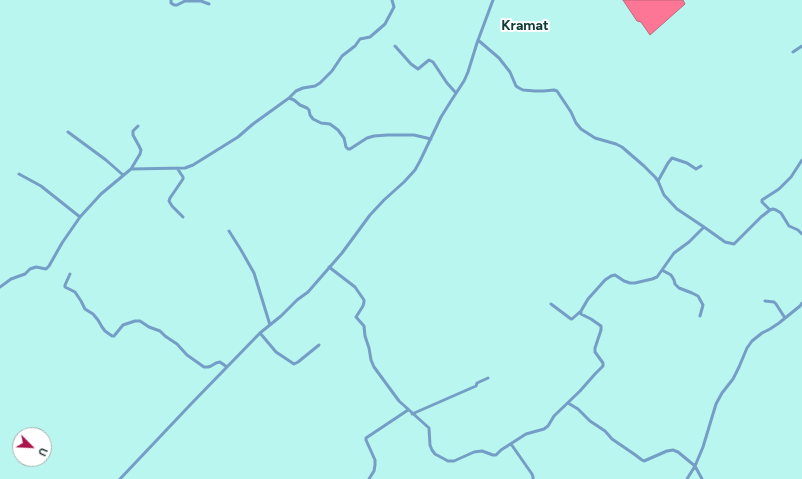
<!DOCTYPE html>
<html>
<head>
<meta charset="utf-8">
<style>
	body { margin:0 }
	#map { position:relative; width:802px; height:479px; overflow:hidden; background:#baf6f0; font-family:Figtree,sans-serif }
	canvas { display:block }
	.north { position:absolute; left:12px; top:427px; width:40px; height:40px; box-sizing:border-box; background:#fff; border:1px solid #a7b1b0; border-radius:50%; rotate:114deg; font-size:11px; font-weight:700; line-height:16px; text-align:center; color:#243d3a }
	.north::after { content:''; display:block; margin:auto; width:14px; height:18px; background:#a81349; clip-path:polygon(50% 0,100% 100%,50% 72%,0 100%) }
</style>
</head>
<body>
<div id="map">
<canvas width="802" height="479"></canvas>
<div class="north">U</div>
</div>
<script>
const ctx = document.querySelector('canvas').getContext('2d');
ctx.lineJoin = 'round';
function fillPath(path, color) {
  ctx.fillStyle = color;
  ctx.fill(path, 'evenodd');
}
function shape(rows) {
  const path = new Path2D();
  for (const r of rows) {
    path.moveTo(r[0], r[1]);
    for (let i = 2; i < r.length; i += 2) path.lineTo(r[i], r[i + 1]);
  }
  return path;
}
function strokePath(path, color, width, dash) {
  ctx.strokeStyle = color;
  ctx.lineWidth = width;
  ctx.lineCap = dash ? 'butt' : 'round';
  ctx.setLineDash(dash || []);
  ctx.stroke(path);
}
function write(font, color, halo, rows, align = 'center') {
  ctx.font = font + ' Figtree,sans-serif';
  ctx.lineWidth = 4;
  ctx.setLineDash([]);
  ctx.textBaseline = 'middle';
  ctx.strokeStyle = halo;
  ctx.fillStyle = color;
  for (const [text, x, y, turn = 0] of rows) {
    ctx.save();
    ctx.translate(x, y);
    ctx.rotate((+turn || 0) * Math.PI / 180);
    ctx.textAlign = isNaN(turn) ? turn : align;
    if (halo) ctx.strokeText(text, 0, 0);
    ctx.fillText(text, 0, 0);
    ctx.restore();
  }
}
const water = shape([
	[623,0,683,0,685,4,650,35,641,22,637,21,623,0]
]);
fillPath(water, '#fe7695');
strokePath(water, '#bd657a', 1);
strokePath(shape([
	[171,0,171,3,174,5,177,5,185,1,201,1,209,4],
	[478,40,499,58,510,72,516,86,519,88,523,90,535,91,544,91,554,90,557,91,571,112,576,123,581,129,595,138,616,144,622,147,644,166,655,177,658,181,664,195,677,209,704,227,725,242,734,244,761,217,770,210,773,209,776,210,781,213,789,226,798,230,802,234],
	[395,46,411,64,418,69,429,60,433,62,447,83,456,93],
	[793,52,802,46],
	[289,98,294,100,300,105,307,108,309,110,310,115,313,119,321,123,330,124,338,130,344,138,346,147,348,149,350,149,367,138,374,136,387,135,414,135,431,139],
	[68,132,106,160,123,175],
	[177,168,183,177,183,179,170,198,169,201,172,206,183,217],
	[131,169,140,154,141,150,139,146,133,135,133,131,138,126],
	[19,174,41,186,80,217],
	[658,181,668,163,672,158,687,163,696,169,701,166],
	[770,210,762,202,762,200,779,189,791,177,802,160],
	[229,231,241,250,254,273,270,325],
	[329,267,355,287,364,300,364,302,363,306,356,317,364,326,365,336,369,348,371,360,374,367,399,401,429,428,430,445,432,450,435,454,448,461,454,461,474,452,482,451,493,455,496,455,501,450,526,434,544,429,548,426,554,416,580,391,595,374,603,366,603,363,595,352,595,348,601,330,601,326,591,319,581,314,581,311,588,299,605,280,611,276,615,275,624,281,630,283,635,283,652,279,657,277,674,253,689,242,704,227],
	[662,270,671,275,674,280,675,284,679,288,692,293,698,296,703,305,700,316],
	[70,274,65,285,65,287,75,292,81,301,85,309,93,314,98,320,102,327,105,331,112,336,114,336,123,325,135,321,140,321,149,327,160,331,165,336,177,344,187,355,204,367,208,367,211,366,216,363,220,362,227,367],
	[0,287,11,279,25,274,30,269,36,267,46,269,49,266,62,243,80,217,101,194,131,169,185,168,193,165,238,137,253,124,289,98,296,91,303,88,315,86,320,83,332,71,342,56,355,46,360,39,370,37,385,24,394,7,392,0],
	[765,301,774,302,776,304,785,318],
	[551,304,571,319,572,319,581,311],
	[260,333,276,352,294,364,298,362,319,345],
	[568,403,578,409,590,421,605,431,612,439,634,454,642,460,644,461,667,451,673,450,678,452,695,466,702,479],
	[412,414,476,386,477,383,488,378],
	[511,444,532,474,533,477,533,479],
	[120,479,191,404,260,333,281,316,297,300,308,292,342,253,370,215,384,200,404,182,415,170,420,161,441,117,451,101,464,81,468,72,477,43,493,0],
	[369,479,374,471,375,465,375,460,366,440,366,438,408,410],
	[687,479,695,466,703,447,716,404,722,393,733,379,739,367,747,348,752,341,762,333,770,329,779,323,800,306,802,303]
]), '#749ec6', 3);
write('bold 14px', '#0e3c39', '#fff', [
	["Kramat",525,26]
]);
</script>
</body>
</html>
